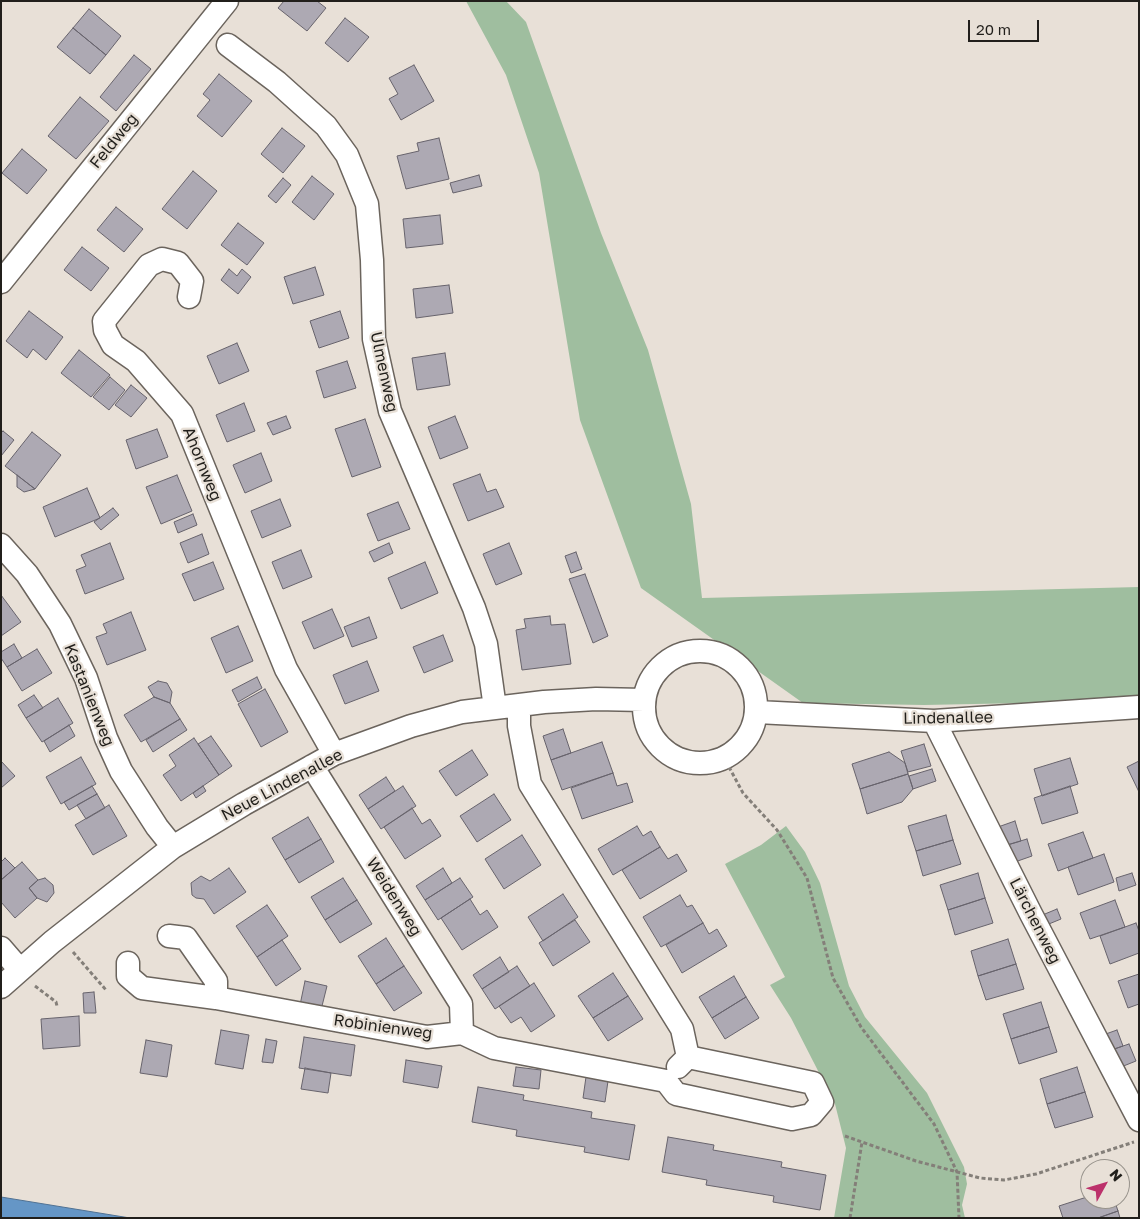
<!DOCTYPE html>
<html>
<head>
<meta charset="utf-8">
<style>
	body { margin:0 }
	#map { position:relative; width:1140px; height:1219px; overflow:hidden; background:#e8e0d7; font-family:"Golos Text",sans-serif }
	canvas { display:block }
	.frame { position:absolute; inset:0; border:2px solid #211f1b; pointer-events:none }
	.north { position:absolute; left:1080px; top:1159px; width:50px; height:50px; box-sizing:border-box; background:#e8e0d7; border:1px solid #98938c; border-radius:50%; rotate:51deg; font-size:14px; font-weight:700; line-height:20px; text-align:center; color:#211f1b }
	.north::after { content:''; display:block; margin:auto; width:18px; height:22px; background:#bc316b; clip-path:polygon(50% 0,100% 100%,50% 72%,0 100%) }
	.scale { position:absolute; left:968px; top:20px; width:71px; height:22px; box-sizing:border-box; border:2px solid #211f1b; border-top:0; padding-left:6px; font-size:15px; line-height:18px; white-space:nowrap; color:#211f1b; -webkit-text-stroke:4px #e8e0d7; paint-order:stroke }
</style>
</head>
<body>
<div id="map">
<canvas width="1140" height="1219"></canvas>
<div class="frame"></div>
<div class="north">N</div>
<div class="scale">20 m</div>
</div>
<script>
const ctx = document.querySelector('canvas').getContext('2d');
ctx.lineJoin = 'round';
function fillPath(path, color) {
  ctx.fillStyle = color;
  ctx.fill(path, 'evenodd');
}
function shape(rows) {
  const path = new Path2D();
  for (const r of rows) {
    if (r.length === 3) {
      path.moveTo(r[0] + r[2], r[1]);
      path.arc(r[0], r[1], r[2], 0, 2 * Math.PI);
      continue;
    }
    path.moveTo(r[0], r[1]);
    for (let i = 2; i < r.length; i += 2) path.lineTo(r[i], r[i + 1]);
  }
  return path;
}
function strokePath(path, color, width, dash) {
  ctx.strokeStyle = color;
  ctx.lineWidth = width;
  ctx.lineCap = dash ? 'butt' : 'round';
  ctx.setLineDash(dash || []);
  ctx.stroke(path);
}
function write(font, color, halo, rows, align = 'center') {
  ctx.font = font + ' "Golos Text",sans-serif';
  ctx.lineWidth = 4.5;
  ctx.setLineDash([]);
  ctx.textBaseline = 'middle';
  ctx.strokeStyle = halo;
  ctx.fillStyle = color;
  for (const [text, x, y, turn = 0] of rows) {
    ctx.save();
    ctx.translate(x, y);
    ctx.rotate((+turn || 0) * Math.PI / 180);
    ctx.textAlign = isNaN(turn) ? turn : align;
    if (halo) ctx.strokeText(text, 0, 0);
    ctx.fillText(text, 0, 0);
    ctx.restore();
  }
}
fillPath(shape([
	[466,1,506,1,526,22,601,233,648,350,691,504,702,598,1139,587,1139,696,1076,702,924,705,803,703,641,588,580,420,539,173,506,75],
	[786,826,805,852,820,883,849,986,865,1017,927,1093,964,1167,967,1184,962,1205,965,1218,834,1218,846,1148,835,1104,791,1018,770,985,785,977,725,864,761,845]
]), '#9fbe9f');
const water = shape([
	[1,1197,130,1218,1,1218,1,1197]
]);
fillPath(water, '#6596c6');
strokePath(water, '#517293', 1);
const building = shape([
	[284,1,317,1,326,8,307,31,278,8,284,1],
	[89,9,121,36,106,55,73,28,89,9],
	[345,18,369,37,348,62,325,43,345,18],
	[73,28,106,55,90,74,57,47,73,28],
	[134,55,151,69,116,111,100,97,134,55],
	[414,65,434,101,401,120,389,99,398,94,389,78,414,65],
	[219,74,252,101,222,137,197,116,210,100,203,94,219,74],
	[80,97,109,121,76,159,48,136,80,97],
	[282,128,305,146,283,173,261,154,282,128],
	[439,138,449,179,406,189,397,156,419,151,417,143,439,138],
	[22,149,47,170,27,194,2,173,22,149],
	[193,171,217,191,187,229,162,209,193,171],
	[479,175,482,186,453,193,450,183,479,175],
	[312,176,334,194,314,220,292,202,312,176],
	[283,178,291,185,276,203,268,196,283,178],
	[116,207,143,229,124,252,97,230,116,207],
	[440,215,443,244,406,248,403,219,440,215],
	[238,223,264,243,247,265,221,245,238,223],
	[82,247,109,268,91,291,64,270,82,247],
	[315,267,324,295,293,304,284,277,315,267],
	[229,269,237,276,242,269,251,277,238,294,221,280,229,269],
	[449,285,453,313,416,318,413,289,449,285],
	[29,311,63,337,46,360,33,349,27,358,6,341,29,311],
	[340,311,349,338,319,348,310,321,340,311],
	[237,343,249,371,219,384,207,356,237,343],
	[79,350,110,375,91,397,61,373,79,350],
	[445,353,450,385,417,390,412,358,445,353],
	[347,361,356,388,324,398,316,371,347,361],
	[110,377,125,390,109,410,93,397,110,377],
	[131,385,147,398,131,417,115,405,131,385],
	[244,403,255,431,227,442,216,415,244,403],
	[286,416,291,428,273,435,267,423,286,416],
	[455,416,468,448,440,459,428,427,455,416],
	[365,419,381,467,352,477,335,429,365,419],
	[157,429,168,457,136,469,126,440,157,429],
	[3,431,14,440,1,456,1,433,3,431],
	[32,432,61,455,35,489,5,466,32,432],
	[261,453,272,481,245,493,233,465,261,453],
	[480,474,487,492,496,489,504,507,468,521,453,484,480,474],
	[17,475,35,489,24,492,17,487,17,475],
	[177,475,192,511,161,524,146,487,177,475],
	[87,488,100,518,55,537,43,507,87,488],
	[280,499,291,526,262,538,251,511,280,499],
	[398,502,410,529,378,541,367,514,398,502],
	[113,508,119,515,101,530,94,522,113,508],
	[193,514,197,525,178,533,174,522,193,514],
	[202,534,209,554,188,563,180,543,202,534],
	[110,543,124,579,85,594,76,570,86,566,81,555,110,543],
	[389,543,393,553,374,562,369,552,389,543],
	[509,543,522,574,496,585,483,554,509,543],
	[301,550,312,577,283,589,272,562,301,550],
	[576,552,582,569,571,573,565,556,576,552],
	[213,562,224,589,194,601,182,574,213,562],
	[425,562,438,593,401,609,388,578,425,562],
	[585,574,608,636,593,643,569,579,585,574],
	[1,595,21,622,1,636,1,595],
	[332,609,344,636,314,649,302,622,332,609],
	[131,612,146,650,107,665,96,637,107,633,103,624,131,612],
	[550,616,551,625,565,624,571,664,522,670,516,630,526,628,524,619,550,616],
	[369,617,377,638,352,647,344,627,369,617],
	[238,626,253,661,226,673,211,638,238,626],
	[443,635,453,661,424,673,413,647,443,635],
	[14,644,22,658,7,667,1,658,1,652,14,644],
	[37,649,52,673,22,691,7,667,37,649],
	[367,661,379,691,345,704,333,675,367,661],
	[257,677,262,688,238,702,232,690,257,677],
	[158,681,167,683,172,692,170,703,154,697,148,687,158,681],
	[265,689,288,732,261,747,238,704,265,689],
	[34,695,43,708,26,718,18,705,34,695],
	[154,697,170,703,180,719,141,742,124,715,154,697],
	[58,698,73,723,42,742,26,718,58,698],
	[180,719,187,730,153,752,146,740,180,719],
	[69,725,75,736,50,752,44,741,69,725],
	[563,729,571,753,551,760,543,736,563,729],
	[211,736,232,766,219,775,198,744,211,736],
	[194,738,219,775,181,801,163,775,176,766,169,755,194,738],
	[602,742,613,773,562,790,551,760,602,742],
	[924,744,931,766,908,772,901,751,924,744],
	[472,750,488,775,456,796,439,771,472,750],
	[889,752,905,763,908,774,860,789,852,764,889,752],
	[81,757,96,784,61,804,46,777,81,757],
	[1070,758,1078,784,1042,796,1034,769,1070,758],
	[1,761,15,776,1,788,1,761],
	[1139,761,1139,792,1127,767,1139,761],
	[932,769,936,781,913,789,909,776,932,769],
	[613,773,617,786,627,783,633,802,582,819,571,788,613,773],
	[908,774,913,789,902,802,867,814,860,789,908,774],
	[386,777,395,791,368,809,359,795,386,777],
	[92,786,97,794,69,810,64,802,92,786],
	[203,786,206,791,196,798,193,793,203,786],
	[403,786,416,806,381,829,368,809,403,786],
	[1070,786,1078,813,1042,824,1034,798,1070,786],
	[97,794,105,808,86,819,77,805,97,794],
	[494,794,511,820,477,842,460,816,494,794],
	[109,805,127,836,93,855,75,825,109,805],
	[412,808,422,824,430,819,441,836,405,859,384,827,412,808],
	[946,815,953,840,916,851,908,826,946,815],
	[308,817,321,839,285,860,272,838,308,817],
	[1015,821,1021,841,1004,846,998,827,1015,821],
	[637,826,643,836,651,831,660,847,613,875,598,849,637,826],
	[1083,832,1093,858,1058,871,1048,844,1083,832],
	[522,835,541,865,504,889,485,859,522,835],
	[321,839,334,862,299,883,285,860,321,839],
	[1027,839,1032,856,1012,863,1007,845,1027,839],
	[953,840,961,864,923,876,916,851,953,840],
	[660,847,668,859,677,854,687,871,640,899,622,870,660,847],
	[1104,854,1114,882,1078,895,1068,867,1104,854],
	[5,858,15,868,1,880,1,862,5,858],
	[22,862,38,880,29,888,37,898,15,918,1,902,1,880,22,862],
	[229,868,246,892,214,914,204,899,196,898,192,895,191,883,201,876,210,881,229,868],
	[443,868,452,883,425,900,416,886,443,868],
	[978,873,985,898,948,910,940,885,978,873],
	[1132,873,1136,885,1119,891,1116,878,1132,873],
	[45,878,53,885,54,893,47,902,37,898,29,888,38,880,45,878],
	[343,878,357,900,325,920,311,897,343,878],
	[460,878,473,897,438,920,425,900,460,878],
	[563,894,578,917,543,941,528,917,563,894],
	[680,895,687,907,692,905,703,923,661,947,643,917,680,895],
	[985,898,993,923,955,935,948,910,985,898],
	[470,899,480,915,487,910,498,927,462,950,441,918,470,899],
	[357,900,372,924,340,943,325,920,357,900],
	[1115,900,1125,927,1090,939,1080,913,1115,900],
	[267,905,288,936,257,957,236,926,267,905],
	[1057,909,1061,919,1044,926,1040,916,1057,909],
	[575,920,590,942,553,966,539,943,575,920],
	[703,923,709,934,717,929,727,946,682,973,666,945,703,923],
	[1136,923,1139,931,1139,953,1110,964,1100,936,1136,923],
	[386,938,404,966,376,984,358,956,386,938],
	[1008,939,1016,964,978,976,971,951,1008,939],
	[282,940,301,969,276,986,257,957,282,940],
	[500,957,509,972,482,989,473,975,500,957],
	[1016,964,1024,989,986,1000,978,976,1016,964],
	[404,966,422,993,394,1011,376,984,404,966],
	[517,966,530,986,495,1009,482,989,517,966],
	[613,973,628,996,593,1018,578,996,613,973],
	[1139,974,1139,1004,1128,1008,1118,981,1139,974],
	[734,976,746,997,712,1018,699,997,734,976],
	[305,981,327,986,321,1010,300,1005,305,981],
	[534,983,555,1016,531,1032,521,1017,511,1023,499,1006,534,983],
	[94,992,96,1013,84,1013,83,993,94,992],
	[628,996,643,1019,608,1041,593,1018,628,996],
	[746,997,759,1018,725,1039,712,1018,746,997],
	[1041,1002,1049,1027,1011,1039,1003,1014,1041,1002],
	[79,1016,80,1046,43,1049,41,1019,79,1016],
	[1049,1027,1057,1052,1019,1064,1011,1039,1049,1027],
	[221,1030,249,1035,243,1069,215,1064,221,1030],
	[1117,1030,1123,1046,1109,1051,1103,1035,1117,1030],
	[304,1037,355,1045,351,1076,299,1068,304,1037],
	[266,1039,277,1041,273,1063,262,1062,266,1039],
	[146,1040,172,1045,167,1077,140,1073,146,1040],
	[1129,1044,1136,1061,1121,1067,1114,1049,1129,1044],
	[406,1060,442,1066,438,1088,403,1082,406,1060],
	[516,1067,541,1070,539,1089,513,1086,516,1067],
	[1077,1067,1085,1092,1047,1104,1040,1079,1077,1067],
	[305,1068,331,1073,328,1093,301,1089,305,1068],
	[586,1077,608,1081,605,1102,583,1098,586,1077],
	[478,1087,524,1095,523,1100,592,1112,591,1118,635,1125,629,1160,584,1152,585,1147,516,1136,517,1130,472,1122,478,1087],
	[1085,1092,1093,1117,1055,1128,1047,1104,1085,1092],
	[668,1137,714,1145,713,1150,782,1162,781,1167,826,1175,820,1210,773,1202,774,1196,706,1185,707,1180,662,1172,668,1137],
	[1123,1171,1127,1184,1120,1186,1120,1172,1123,1171],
	[1090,1196,1090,1199,1114,1199,1118,1211,1098,1218,1063,1218,1059,1206,1090,1196],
	[1118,1211,1120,1218,1098,1218,1118,1211]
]);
fillPath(building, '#ada9b3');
strokePath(building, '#67636c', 1);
const street = shape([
	[228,45,277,82,326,126,347,155,367,204,372,260,374,339,390,411,474,608,486,644,495,708],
	[1,282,227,1],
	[189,297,192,281,178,263,162,259,149,265,104,321,105,330,113,345,136,361,182,414,286,669,334,754],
	[1,545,27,574,60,624,86,678,106,738,121,771,157,827,173,847],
	[700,707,56],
	[519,705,519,726,530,784,682,1029,688,1057,678,1067],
	[757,712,934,721,1139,707],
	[934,721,1031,914,1139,1120],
	[312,766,461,1004,462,1033],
	[169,936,186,938,216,981,216,998,427,1037,462,1033,494,1048,666,1081,676,1094,792,1119,811,1115,822,1102,813,1083,688,1057],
	[1,948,20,970],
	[128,963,128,976,142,988,216,998],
	[1,987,52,942,173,847,244,804,334,754,411,726,462,712,544,702,596,699,644,700]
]);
strokePath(street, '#6b645d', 25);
strokePath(shape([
	[729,767,743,793,777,830,807,878,833,978,861,1027,934,1124,957,1172,959,1218],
	[73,952,106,990],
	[35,986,56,1002,57,1006],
	[845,1136,916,1161,980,1178,1004,1180,1036,1174,1134,1142],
	[850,1218,862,1142]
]), '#847f79', 3, [4, 2.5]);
strokePath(street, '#fff', 22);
write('16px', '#211f1b', '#e8e0d7', [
	["Feldweg",114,141,-51],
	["Ulmenweg",384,372,78],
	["Ahornweg",202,464,68],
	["Kastanienweg",89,695,68],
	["Lindenallee",948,718,-1],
	["Neue Lindenallee",282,785,-28],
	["Weidenweg",394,897,58],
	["Lärchenweg",1035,921,63],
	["Robinienweg",383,1027,8]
]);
</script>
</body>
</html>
